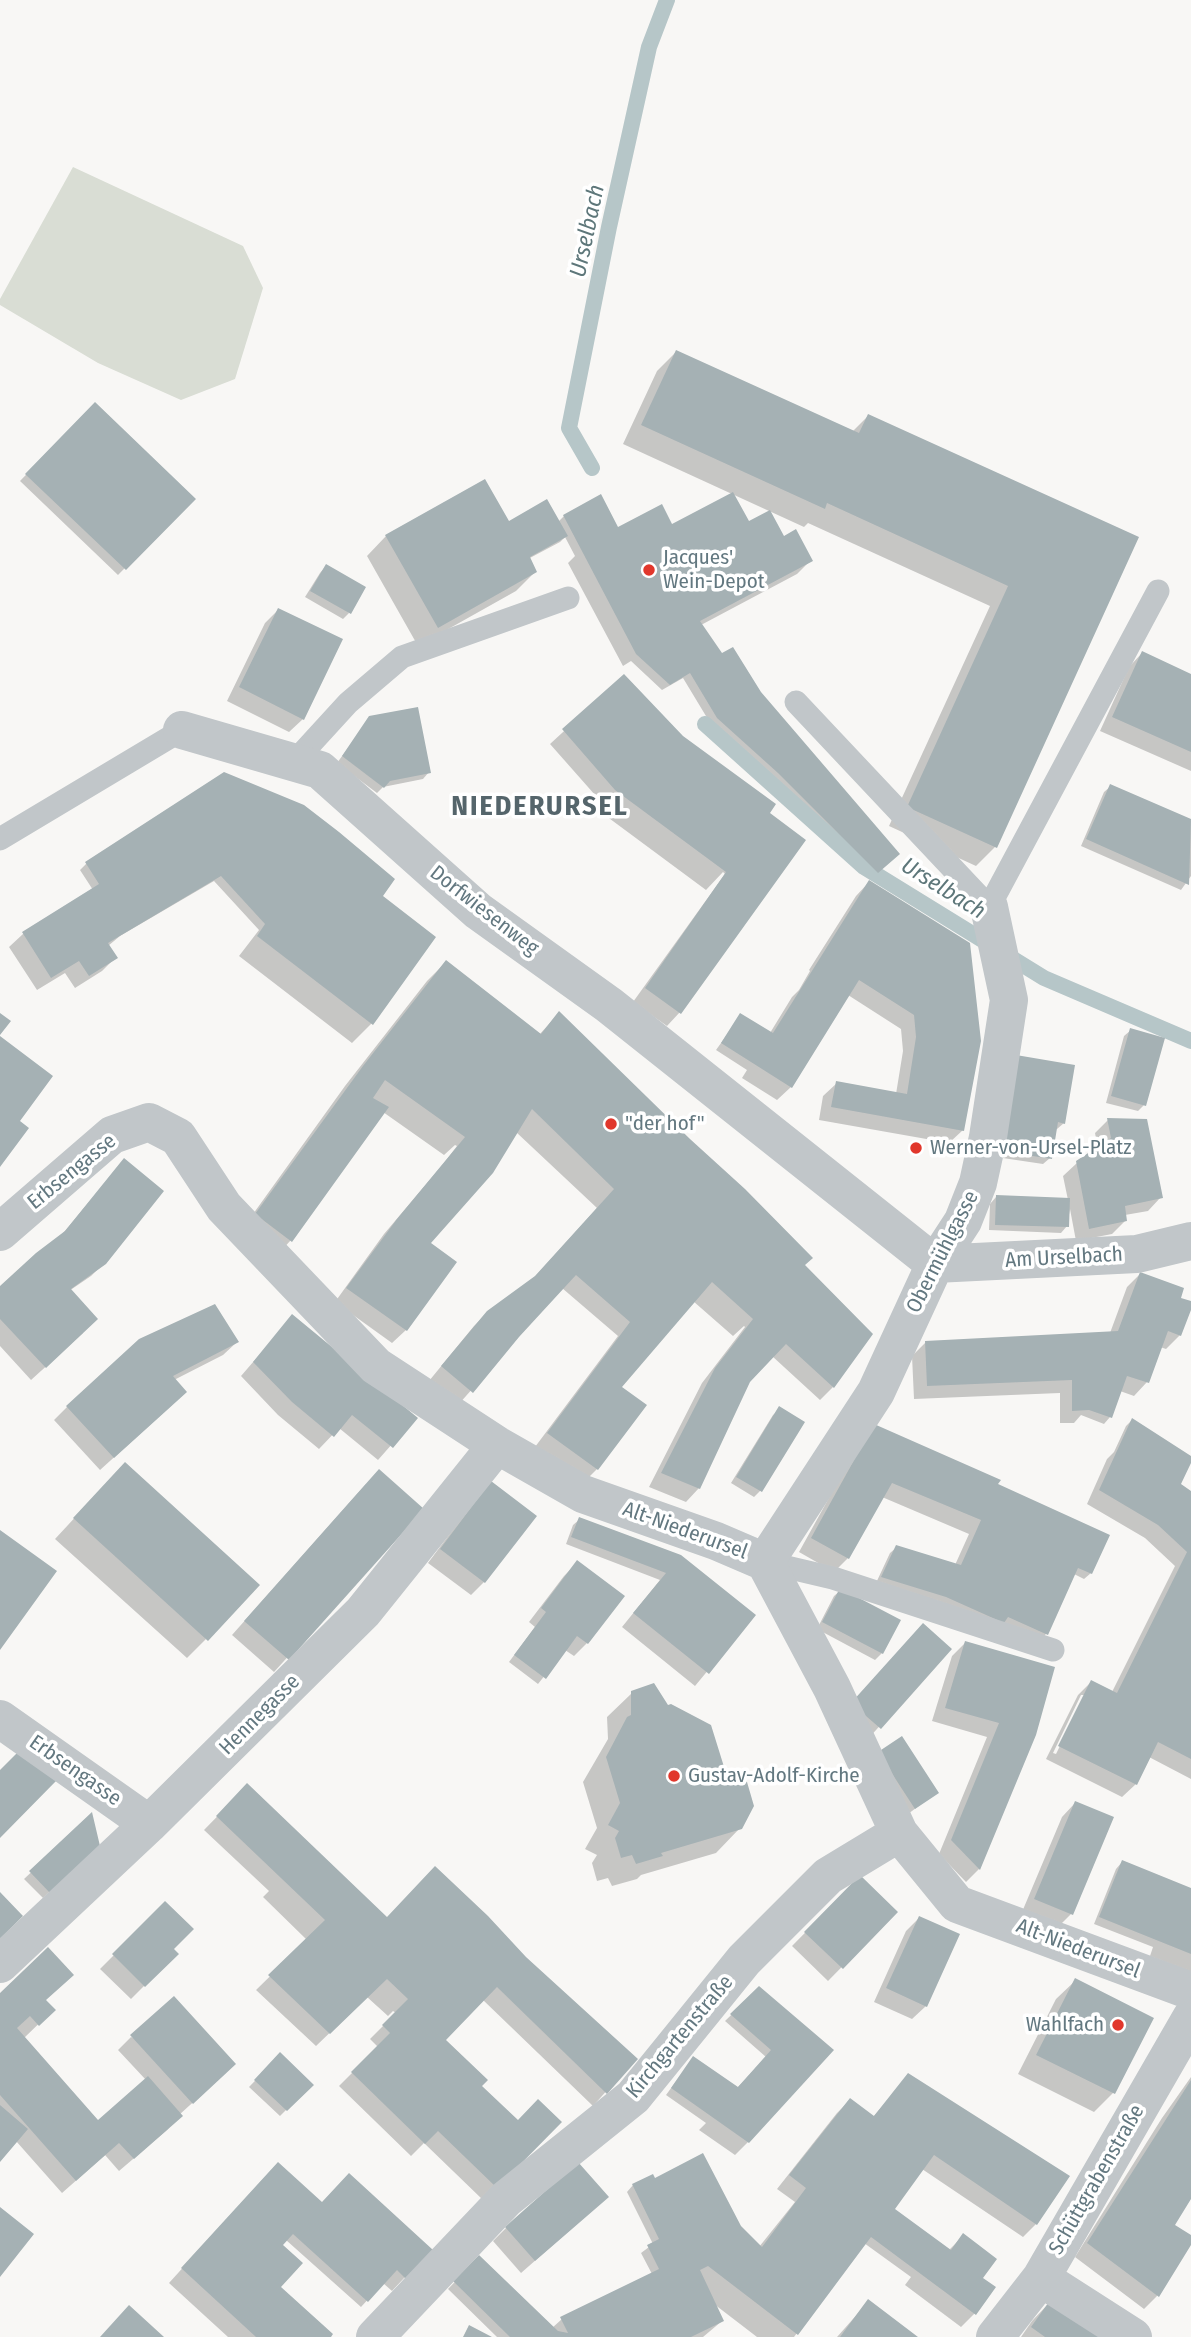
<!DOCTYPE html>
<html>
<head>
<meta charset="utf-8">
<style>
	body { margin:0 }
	canvas { display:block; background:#f8f7f5 }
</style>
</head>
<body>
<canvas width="1191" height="2337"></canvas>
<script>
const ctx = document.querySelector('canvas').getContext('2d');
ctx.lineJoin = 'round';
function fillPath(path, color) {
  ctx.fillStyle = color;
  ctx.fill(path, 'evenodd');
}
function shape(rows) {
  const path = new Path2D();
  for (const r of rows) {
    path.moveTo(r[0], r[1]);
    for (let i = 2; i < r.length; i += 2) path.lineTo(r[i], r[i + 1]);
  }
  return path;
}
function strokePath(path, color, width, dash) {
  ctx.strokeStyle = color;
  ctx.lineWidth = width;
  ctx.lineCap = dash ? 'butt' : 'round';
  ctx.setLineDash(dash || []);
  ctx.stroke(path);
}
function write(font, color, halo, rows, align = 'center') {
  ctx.font = font + ' "Fira Sans Condensed",sans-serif';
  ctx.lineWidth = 7;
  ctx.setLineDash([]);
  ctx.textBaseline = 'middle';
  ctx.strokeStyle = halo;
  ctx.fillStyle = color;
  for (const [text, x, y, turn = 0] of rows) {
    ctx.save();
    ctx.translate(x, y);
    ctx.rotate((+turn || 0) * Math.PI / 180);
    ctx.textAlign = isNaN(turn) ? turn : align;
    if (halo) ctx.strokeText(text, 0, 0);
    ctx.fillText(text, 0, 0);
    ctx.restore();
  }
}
fillPath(shape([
	[73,167,243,246,263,288,235,379,181,400,98,363,0,305,0,299]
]), '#d9ddd4');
fillPath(shape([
	[676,352,852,432,868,416,1137,538,995,847,976,866,889,826,990,606,808,523,804,527,732,494,748,524,783,538,811,560,797,574,701,625,722,655,759,693,891,860,871,878,771,779,763,786,706,732,712,726,683,678,662,690,631,661,623,666,568,563,575,556,565,537,560,542,528,559,535,572,516,591,418,646,367,556,386,536,508,524,558,522,564,516,616,527,672,526,732,494,623,444,657,371],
	[95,404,193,499,118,575,20,481],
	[326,566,349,613,343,619,305,597,320,573],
	[278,610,303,719,289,732,227,701,265,623],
	[1142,653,1191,675,1191,771,1100,731,1129,667],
	[624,676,762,820,680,1012,667,1026,633,1002,725,874,723,872,706,890,598,810,603,804,550,744],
	[370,718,429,772,423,779,383,787,377,793,337,763],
	[1111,786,1191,821,1191,876,1181,890,1081,846,1104,792],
	[86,864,393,880,380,896,434,938,371,1024,352,1043,239,956,259,930,214,881,120,936,108,946,115,958,102,971,75,988,65,973,37,990,9,947,23,934,93,890,80,870],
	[869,882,963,1130,949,1143,819,1120,823,1096,837,1083,896,1094,903,1051,901,1029,848,995,791,1087,777,1100,742,1078,747,1070,716,1050,741,1015,770,1033,792,997,799,990,810,971,809,970,856,896],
	[446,962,539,1035,559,1013,803,1265,833,1387,820,1400,772,1356,749,1381,699,1488,686,1502,649,1487,702,1383,745,1327,744,1326,733,1336,693,1301,619,1387,597,1469,584,1482,535,1447,618,1336,562,1288,458,1405,429,1381,474,1326,488,1312,532,1280,597,1208,516,1132,428,1244,455,1263,406,1330,392,1343,335,1302,384,1234,444,1163,457,1146,455,1145,444,1155,383,1112,291,1240,278,1254,243,1228,345,1086,427,981],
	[1131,1030,1144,1105,1138,1111,1106,1103,1124,1036],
	[1010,1064,1064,1123,1057,1129,1055,1129,1050,1158,1043,1164,996,1157],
	[1108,1120,1161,1197,1148,1211,1125,1215,1125,1221,1112,1234,1076,1241,1070,1209,1067,1226,1061,1233,989,1230,990,1204,996,1197,1068,1200,1063,1176,1077,1163,1098,1149,1095,1133],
	[124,1160,104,1263,91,1276,69,1291,83,1333,31,1380,0,1346,0,1289,59,1238],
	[1140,1274,1178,1299,1191,1305,1180,1335,1166,1349,1160,1347,1147,1382,1134,1396,1120,1391,1110,1417,1104,1424,1081,1415,1074,1423,1060,1423,1060,1393,914,1399,912,1356,926,1342,1110,1333,1127,1287],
	[292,1317,415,1418,378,1460,339,1428,319,1449,278,1415,241,1376],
	[237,1342,223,1355,174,1380,172,1405,100,1470,54,1420,67,1407],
	[780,1409,760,1491,754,1497,731,1483,773,1415],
	[1132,1420,1191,1458,1179,1483,1191,1493,1191,1779,1149,1757,1136,1784,1122,1797,1046,1759,1078,1695,1091,1682,1112,1692,1175,1566,1145,1538,1087,1504,1107,1459,1114,1452,1126,1426],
	[1081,1695,1085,1695,1056,1754,1053,1753],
	[861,1440,996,1485,1091,1573,1084,1579,1074,1574,1046,1634,1033,1647,876,1583,890,1553,897,1547,955,1565,969,1534,882,1497,848,1558,834,1572,799,1552],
	[106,1484,206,1639,187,1658,55,1539],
	[366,1484,422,1509,274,1672,232,1635],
	[478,1496,484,1582,471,1595,428,1563],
	[580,1519,754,1615,695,1686,622,1627,660,1580,566,1544,573,1525],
	[577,1563,587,1643,574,1656,565,1650,538,1684,509,1662,535,1627,529,1622,564,1576],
	[841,1590,882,1653,875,1660,817,1629,834,1596],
	[965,1643,1034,1734,979,1869,966,1882,939,1854,987,1737,932,1721,952,1656],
	[950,1649,866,1741,839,1717],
	[632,1693,667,1707,740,1828,716,1853,641,1875,637,1879,612,1886,608,1878,597,1881,592,1863,597,1855,585,1849,597,1828,583,1782,608,1739,607,1717],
	[872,1759,936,1793,908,1814],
	[247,1786,386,1919,525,1958,635,2059,593,2106,483,2000,424,2060,480,2086,518,2122,559,2122,483,2200,424,2143,411,2156,339,2086,378,2047,370,2039,396,2013,393,2011,388,2016,367,1997,316,2046,256,1990,307,1940,263,1897,269,1891,204,1830],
	[1075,1803,1071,1914,1058,1927,1022,1912,1062,1817],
	[91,1816,98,1846,43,1898,24,1879],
	[1122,1862,1191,1890,1191,1972,1150,1956,1153,1947,1094,1924,1116,1869],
	[860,1877,896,1912,828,1981,792,1946],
	[165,1904,172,1949,176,1954,131,1999,100,1969],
	[919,1918,926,2006,912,2019,874,2002,906,1931],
	[1076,1980,1151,2019,1113,2093,1094,2112,1018,2074,1056,1999],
	[759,1988,798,2021,748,2142,735,2155,699,2130,706,2123,666,2095,693,2058,737,2088,766,2057,725,2021],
	[0,1995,44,2001,53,2010,24,2038,98,2122,146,2080,118,2050,131,2037,221,2077,179,2115,167,2130,119,2171,105,2155,62,2193,16,2141,0,2159],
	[280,2055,311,2085,280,2116,249,2087],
	[909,2075,1036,2224,1023,2237,922,2169,893,2209,949,2250,963,2236,981,2278,975,2313,961,2327,905,2285,911,2277,864,2243,794,2337,757,2337,714,2304,722,2321,703,2337,497,2337,448,2289,479,2257,552,2328,562,2319,652,2274,641,2253,653,2244,627,2192,633,2185,654,2181,740,2227,759,2247,795,2202,777,2189,837,2113,850,2100,873,2117],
	[1191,2077,1191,2196,1173,2225,1191,2237,1191,2241,1157,2296,1144,2309,1075,2257,1162,2118],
	[265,2177,322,2204,430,2250,392,2291,383,2283,361,2307,286,2240,280,2246,278,2287,328,2337,228,2337,169,2283],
	[593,2210,521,2273,493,2241,506,2228],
	[1051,2301,1107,2337,1021,2337,1032,2321],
	[868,2302,915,2337,837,2337]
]), '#0003');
strokePath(shape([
	[592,468,569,428,609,227,649,47,667,0],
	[705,724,864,867,1044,978,1191,1041]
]), '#b6c6c8', 16);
fillPath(shape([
	[676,350,859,433,868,414,1139,537,997,848,907,807,1008,586,827,503,825,509,641,425],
	[95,402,196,499,126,570,25,474],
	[485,479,509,521,547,499,568,536,530,557,537,572,438,628,385,535],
	[733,492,749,521,770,510,784,536,796,529,813,561,700,621,722,653,733,647,761,692,900,854,878,873,778,773,717,718,690,673,670,685,636,654,563,515,601,494,618,527,662,504,672,524],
	[326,564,366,587,351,614,310,591],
	[278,608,343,639,304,720,239,687],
	[1142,651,1191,674,1191,752,1112,717],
	[624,674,683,736,776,804,770,813,806,840,681,1014,645,988,726,872,615,790,562,729],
	[418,707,431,773,390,781,384,788,342,756,369,716],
	[224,772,304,805,339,832,395,879,383,896,436,937,373,1025,257,936,265,924,221,876,108,943,118,958,89,976,79,961,51,978,22,932,99,884,85,862],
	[1110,784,1191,819,1189,885,1086,839],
	[869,880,970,943,981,1041,964,1131,831,1107,836,1081,907,1094,916,1037,914,1015,859,980,792,1088,721,1043,740,1013,773,1033],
	[446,960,541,1034,559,1011,690,1139,745,1189,813,1258,805,1265,873,1334,834,1388,786,1344,750,1382,700,1489,661,1473,715,1368,753,1319,712,1282,622,1387,647,1405,598,1470,547,1433,630,1322,576,1275,519,1337,473,1393,441,1366,487,1311,535,1276,614,1189,532,1109,493,1173,431,1243,457,1262,407,1331,346,1288,397,1219,465,1137,385,1080,373,1098,389,1107,292,1242,255,1214,363,1066],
	[0,1013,11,1021,0,1035],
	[1130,1028,1165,1038,1146,1106,1111,1096],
	[0,1036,53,1076,20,1121,29,1128,0,1167],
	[1016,1055,1075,1065,1065,1124,1058,1122,1052,1159,1001,1151],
	[1107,1118,1147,1119,1163,1198,1125,1206,1127,1221,1089,1229,1076,1161,1111,1138],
	[124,1158,164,1191,106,1264,71,1289,98,1319,46,1368,0,1319,0,1286,36,1253,65,1231],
	[996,1195,1070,1198,1069,1227,995,1225],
	[1140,1272,1184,1288,1181,1298,1191,1301,1191,1310,1181,1336,1168,1331,1149,1383,1127,1376,1112,1418,1089,1410,1072,1411,1072,1380,927,1386,925,1341,1118,1331],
	[215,1304,239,1342,173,1376,187,1392,114,1458,66,1406,139,1339],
	[292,1314,418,1418,393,1448,352,1415,334,1437,292,1402,253,1362],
	[779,1406,805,1422,762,1492,736,1477],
	[1132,1418,1191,1456,1191,1463,1181,1484,1191,1491,1191,1759,1158,1742,1137,1785,1058,1746,1091,1680,1117,1693,1187,1552,1158,1525,1099,1490],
	[874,1424,1001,1480,998,1484,1110,1535,1092,1574,1078,1568,1048,1635,1008,1617,1004,1623,946,1597,881,1577,896,1545,961,1565,981,1520,892,1483,849,1559,811,1538],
	[125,1462,260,1585,208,1641,73,1518],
	[379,1469,424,1509,289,1660,244,1621],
	[491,1481,537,1516,485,1583,440,1549],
	[579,1517,681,1555,756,1615,709,1674,633,1613,666,1573,571,1537],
	[0,1530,57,1571,0,1650],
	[577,1560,625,1596,588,1644,577,1636,546,1679,514,1655,546,1612,541,1608],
	[840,1588,901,1620,883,1654,822,1622],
	[923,1623,952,1649,881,1729,851,1703],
	[965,1641,1055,1667,1036,1735,980,1870,951,1840,999,1723,945,1708],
	[654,1683,668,1705,671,1704,711,1725,725,1770,747,1782,754,1806,742,1829,661,1853,663,1856,636,1864,632,1855,621,1858,615,1838,619,1831,608,1825,620,1803,606,1757,627,1717,631,1715,631,1691],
	[902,1736,939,1793,915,1809,878,1752],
	[18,1752,57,1780,0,1838,0,1770],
	[247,1783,387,1917,435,1866,488,1916,526,1957,638,2059,607,2094,497,1987,446,2040,488,2080,482,2086,518,2120,538,2099,562,2122,497,2188,438,2131,425,2144,351,2072,390,2033,382,2025,408,1999,387,1979,330,2034,268,1975,325,1920,216,1816],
	[1075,1801,1114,1817,1073,1915,1034,1899],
	[92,1812,100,1846,50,1893,29,1871],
	[1122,1860,1191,1888,1191,1954,1099,1917],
	[860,1875,898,1912,843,1969,804,1932],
	[0,1892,23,1916,0,1939],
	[165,1901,194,1929,174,1949,179,1954,145,1987,112,1954],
	[919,1916,960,1934,927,2007,886,1988],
	[48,1947,74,1975,46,2000,56,2010,39,2026,30,2016,17,2028,98,2120,148,2076,183,2116,134,2159,119,2143,76,2181,0,2095,0,1993],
	[1075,1978,1154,2018,1115,2094,1036,2055],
	[759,1986,834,2050,749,2143,671,2088,693,2056,738,2087,771,2050,730,2014],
	[174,1996,236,2064,193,2104,130,2035],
	[280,2052,314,2085,287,2111,254,2080],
	[908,2073,1070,2176,1037,2225,934,2155,895,2209,951,2250,963,2233,997,2259,983,2278,996,2287,976,2315,871,2237,798,2335,708,2266,700,2270,724,2321,691,2337,510,2337,453,2281,479,2255,558,2331,568,2333,560,2317,659,2269,647,2245,659,2239,632,2184,653,2174,655,2178,703,2153,741,2226,762,2247,806,2188,789,2175,850,2098,874,2116],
	[1191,2080,1191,2199,1175,2225,1191,2235,1191,2245,1159,2297,1087,2243],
	[0,2105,28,2129,0,2162],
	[278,2162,322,2202,349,2173,433,2250,406,2279,397,2270,368,2302,293,2234,283,2245,303,2263,281,2287,333,2334,331,2337,256,2337,181,2268],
	[578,2162,609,2197,535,2261,505,2227],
	[0,2207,34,2234,0,2277],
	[868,2299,918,2337,840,2337],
	[1051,2299,1110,2337,1045,2337,1031,2327],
	[129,2305,164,2337,100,2337],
	[469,2325,492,2337,463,2337]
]), '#a5b1b4');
strokePath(shape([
	[796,702,989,907,1158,591],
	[294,762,348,703,402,657,568,598],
	[0,839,182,730],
	[765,1562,833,1578,1053,1650]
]), '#c1c6c9', 23);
strokePath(shape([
	[182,730,320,770,478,911,609,1005,935,1264,1137,1254,1191,1241],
	[0,1232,112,1135,149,1122,178,1137,224,1207,376,1366,497,1445,583,1494,716,1541,765,1562,832,1688,899,1833,957,1904,1191,1991],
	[765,1562,876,1392,935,1264,963,1221,978,1183,988,1137,1009,1000,989,907],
	[0,1719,149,1824],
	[0,1964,149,1824,363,1612,497,1445],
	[1041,2278,1133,2337],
	[375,2337,506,2199,633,2097,744,1960,828,1876,899,1833],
	[995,2337,1041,2278,1191,2018]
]), '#c1c6c9', 38);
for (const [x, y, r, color] of [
	[649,570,7,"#e1372c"],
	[611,1124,7,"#e1372c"],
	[916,1148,7,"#e1372c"],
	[674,1776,7,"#e1372c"],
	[1118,2025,7,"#e1372c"]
]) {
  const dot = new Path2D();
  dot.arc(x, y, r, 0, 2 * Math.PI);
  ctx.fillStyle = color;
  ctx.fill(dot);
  strokePath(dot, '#fff', 2.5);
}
write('21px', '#637880', '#fff', [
	["Jacques'",663,558],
	["Wein-Depot",663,582],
	["\"der hof\"",625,1124],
	["Werner-von-Ursel-Platz",930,1148],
	["Gustav-Adolf-Kirche",688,1776],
	["Wahlfach",1104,2025,"right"]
], 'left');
write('21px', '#637880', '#fff', [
	["Dorfwiesenweg",484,911,38],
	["Erbsengasse",72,1172,-39],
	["Obermühlgasse",943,1252,-63],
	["Am Urselbach",1064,1258,-3],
	["Alt-Niederursel",685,1531,20],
	["Hennegasse",260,1715,-45],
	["Erbsengasse",75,1771,35],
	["Alt-Niederursel",1078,1949,21],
	["Kirchgartenstraße",680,2037,-50],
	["Schüttgrabenstraße",1097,2180,-60]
]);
write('italic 23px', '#5e777a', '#fff', [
	["Urselbach",588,231,-78],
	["Urselbach",943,889,32]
]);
ctx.letterSpacing = '2px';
write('bold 28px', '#55656b', '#fff', [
	["NIEDERURSEL",540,807]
]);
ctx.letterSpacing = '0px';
</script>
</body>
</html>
